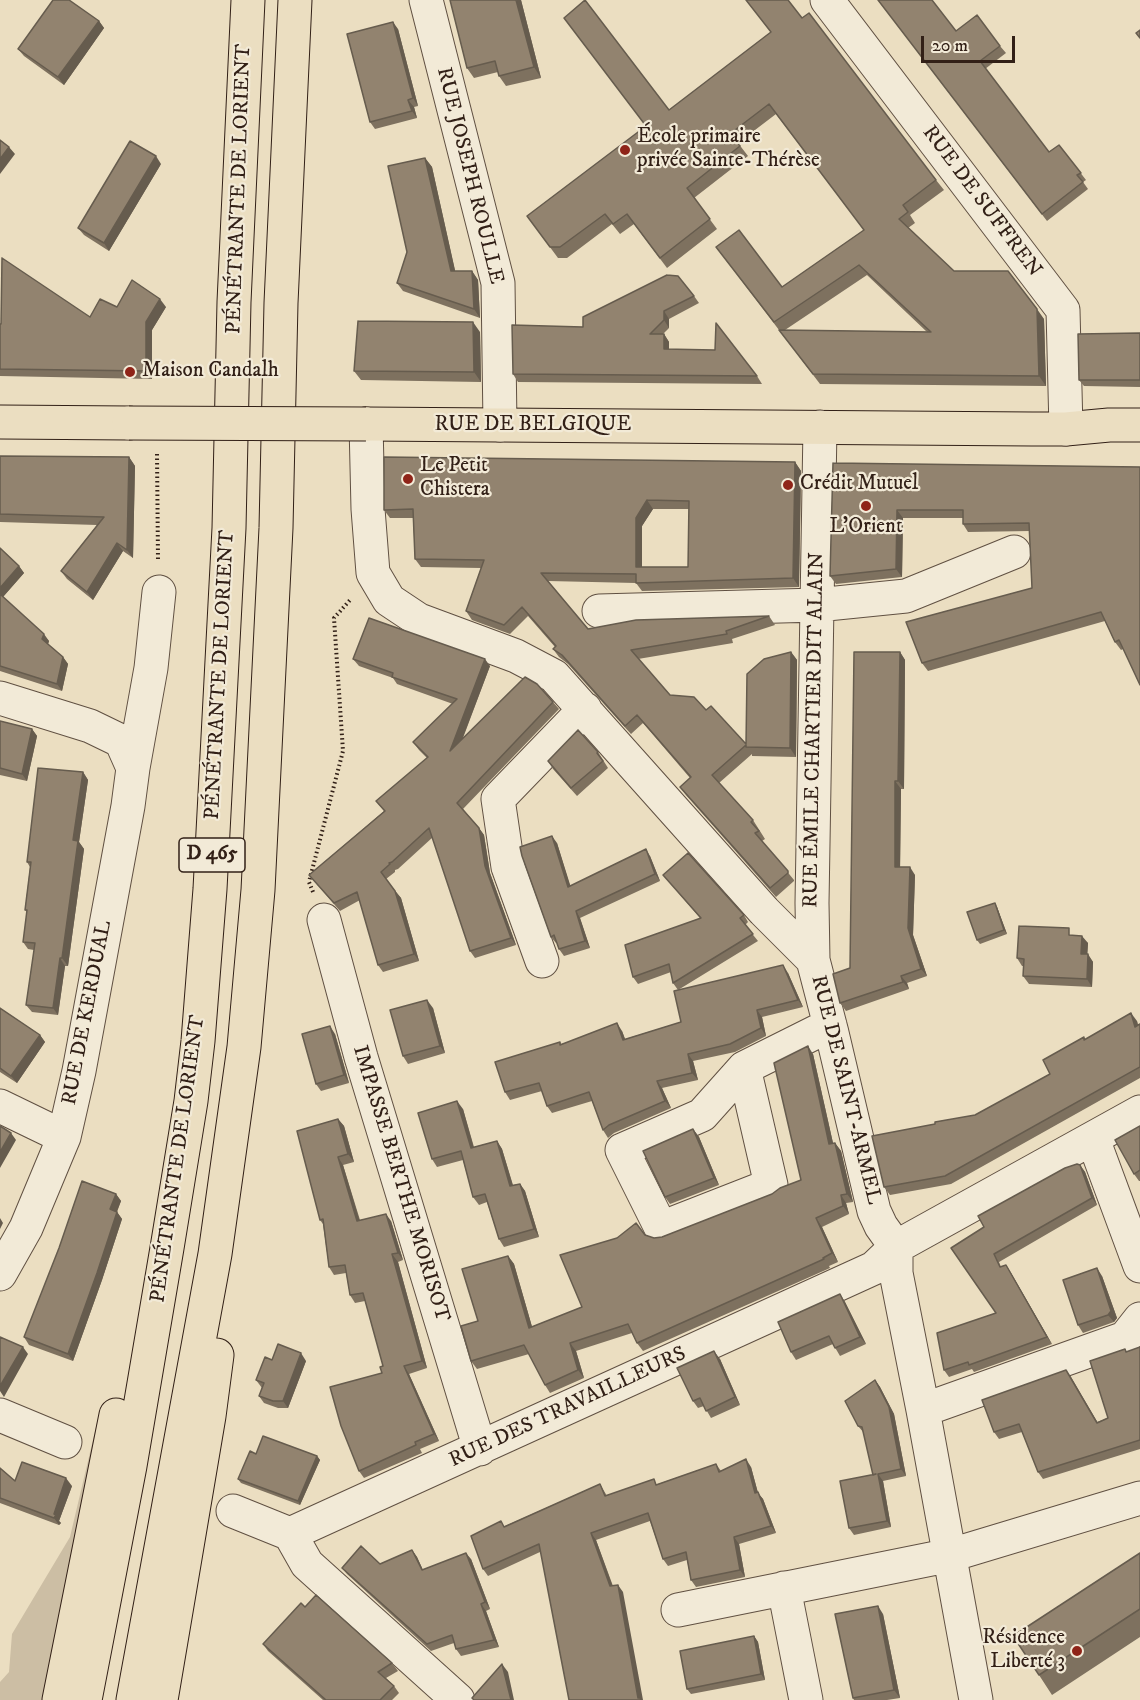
<!DOCTYPE html>
<html>
<head>
<meta charset="utf-8">
<style>
	body { margin:0 }
	#map { position:relative; width:1140px; height:1700px; overflow:hidden; background:#ebdec1; font-family:"IM FELL DW Pica",serif }
	canvas { display:block }
	.scale { position:absolute; left:921px; top:36px; width:94px; height:27px; box-sizing:border-box; border:3px solid #322017; border-top:0; padding-left:8px; font-size:18px; line-height:21px; white-space:nowrap; color:#322017; -webkit-text-stroke:4px #f2ead7; paint-order:stroke }
</style>
</head>
<body>
<div id="map">
<canvas width="1140" height="1700"></canvas>
<div class="scale">20 m</div>
</div>
<script>
const ctx = document.querySelector('canvas').getContext('2d');
ctx.lineJoin = 'round';
function fillPath(path, color) {
  ctx.fillStyle = color;
  ctx.fill(path, 'evenodd');
}
function shape(rows) {
  const path = new Path2D();
  for (const r of rows) {
    path.moveTo(r[0], r[1]);
    for (let i = 2; i < r.length; i += 2) path.lineTo(r[i], r[i + 1]);
  }
  return path;
}
function strokePath(path, color, width, dash) {
  ctx.strokeStyle = color;
  ctx.lineWidth = width;
  ctx.lineCap = dash ? 'butt' : 'round';
  ctx.setLineDash(dash || []);
  ctx.stroke(path);
}
function write(font, color, halo, rows, align = 'center') {
  ctx.font = font + ' "IM FELL DW Pica",serif';
  ctx.lineWidth = 4.5;
  ctx.setLineDash([]);
  ctx.textBaseline = 'middle';
  ctx.strokeStyle = halo;
  ctx.fillStyle = color;
  for (const [text, x, y, turn = 0] of rows) {
    ctx.save();
    ctx.translate(x, y);
    ctx.rotate((+turn || 0) * Math.PI / 180);
    ctx.textAlign = isNaN(turn) ? turn : align;
    if (halo) ctx.strokeText(text, 0, 0);
    ctx.fillText(text, 0, 0);
    ctx.restore();
  }
}
fillPath(shape([
	[100,1410,106,1410,45,1700,0,1700,0,1682,9,1672,12,1634,70,1537]
]), '#ccbea4');
const minor = shape([
	[426,0,498,283,500,425],
	[827,0,1063,310,1066,429],
	[366,424,368,509,373,573,389,600,419,620,516,656,554,676,764,911,813,960,832,1033,874,1211,881,1226,896,1247,896,1273,923,1410,976,1700],
	[599,611,817,605,906,596,1014,552],
	[0,698,90,726,121,741,133,768,128,806,79,1071,64,1137,26,1228,0,1274],
	[133,768,151,668,159,592],
	[324,920,361,1057,480,1449],
	[813,960,812,903,820,427],
	[542,961,508,867,498,799,585,709],
	[744,1068,771,1185,661,1228,622,1150,702,1115,744,1068,830,1025],
	[0,1106,64,1137],
	[1093,1139,1140,1266],
	[923,1410,1125,1338,1140,1319],
	[0,1415,65,1442],
	[233,1511,290,1534,874,1268,896,1247,1140,1112],
	[290,1534,307,1564,458,1700],
	[784,1588,806,1700],
	[678,1610,951,1555,1140,1498]
]);
const major = shape([
	[0,422,129,423],
	[366,424,1032,429,1066,429,1109,425,1140,425]
]);
const highway = shape([
	[59,1700,116,1415],
	[85,1700,130,1466,167,1248,191,1101,198,1041,210,889,229,528,234,302,248,0],
	[133,1700,215,1254,244,1047,258,890,276,528,281,303,295,0],
	[161,1700,209,1416,217,1355]
]);
strokePath(minor, '#605042', 35);
strokePath(major, '#322017', 35);
strokePath(highway, '#322017', 35);
strokePath(shape([
	[157,454,158,560],
	[313,892,309,882,343,751,334,618,351,599]
]), '#322017', 4, [1.5, 3]);
strokePath(minor, '#f2ead7', 33);
strokePath(major, '#ebdec1', 33);
strokePath(highway, '#ebdec1', 33);
const majorBridge = shape([
	[129,423,366,424]
]);
strokePath(majorBridge, '#322017', 35, []);
strokePath(majorBridge, '#ebdec1', 33);
fillPath(shape([
	[521,0,541,78,506,86,499,76,498,72,474,78,467,68],
	[746,0,788,0,802,18,936,180,944,190,910,215,915,223,908,228,954,271,1044,319,1046,386,820,384,716,247,782,287,864,230,776,114,738,143,748,156,694,198,717,229,667,268,634,224,620,234,612,224,567,258,558,258,527,216,646,126,564,18,669,110,771,32],
	[867,275,927,332,785,330],
	[878,0,956,31,1000,46,1006,53,985,69,1049,152,1059,145,1086,180,1083,182,1088,189,1047,221],
	[99,21,104,28,64,85,24,56,18,49],
	[398,29,418,106,414,107,417,118,375,129,370,122],
	[425,158,432,167,455,271,472,271,478,280,480,318,403,291,397,283,407,252],
	[161,164,109,251,84,235,78,228],
	[694,296,699,303,669,319,669,328,663,334,664,334,669,342,669,349,757,376,762,384,518,382,513,374,583,327],
	[117,307,166,307,152,330,152,379,0,376,0,324,90,317],
	[480,332,481,382,361,380,354,371],
	[1140,333,1140,387,1084,386,1079,380],
	[0,456,129,457,135,466,133,558,123,551,93,600,67,579,61,571,97,525,0,522],
	[795,462,801,471,799,587,642,591,636,583,548,581,588,629,769,616,775,625,732,639,733,643,638,659,670,695,706,710,746,744,791,652,797,660,796,757,752,756,752,754,719,783,753,820,765,839,762,841,794,880,794,881,776,897,686,795,680,787,690,778,643,723,631,734,568,664,559,657,553,649,555,647,528,616,510,634,472,620,466,611,481,568,421,567,415,559,413,518,390,518,384,510],
	[653,509,689,509,688,567,642,567,642,526],
	[833,463,1140,467,1123,649,1121,650,1115,642,1105,621,928,671,922,663,1032,588,1030,531,968,532,963,524,963,518,903,518,902,577,836,584,830,576],
	[0,548,19,566,24,573,3,597,49,641,48,644,63,657,68,664,62,691,0,671],
	[900,652,905,660,904,789,901,789,900,867,915,875,913,935,927,976,907,983,909,989,846,1011,840,1003,850,968],
	[353,659,490,666,463,738,553,702,559,709,463,809,479,828,484,835,490,873,516,945,475,958,470,951,433,837,398,869,395,870,395,872,386,879,401,898,419,961,383,972,378,965,360,900,340,911,315,882,309,875,384,811,376,801,427,758,419,750,413,742,453,704,397,684,393,678,359,666],
	[0,721,32,729,37,736,27,781,0,775],
	[598,752,608,768,577,796,553,769,548,761],
	[83,772,88,780,79,842,84,849,68,966,65,966,58,1015,32,1012,26,1005,34,950,28,949,23,942,27,912,25,910,30,867,27,862],
	[557,843,570,886,650,856,660,881,580,918,590,948,564,956,559,949,557,943,556,943,551,937],
	[663,875,744,915,748,922,745,925,758,941,678,990,673,983,671,972,638,984,633,977,700,918],
	[997,907,1007,934,980,944,977,940],
	[1074,935,1088,943,1087,954,1093,962,1092,987,1029,984,1023,976,1024,966,1022,966,1017,958],
	[788,973,803,1007,762,1017,766,1036,735,1052,693,1061,698,1080,662,1088,671,1108,614,1133,608,1138,603,1130,592,1101,552,1113,547,1106,542,1091,510,1100,505,1092,560,1042,561,1044,622,1031,625,1039,681,1022],
	[0,1008,40,1035,45,1042,17,1083,0,1072],
	[433,1008,445,1053,408,1064,403,1056],
	[1137,1021,1138,1025,1140,1024,1140,1078,951,1184,890,1195,884,1187,935,1124,975,1115,1050,1074,1086,1039],
	[335,1034,349,1083,321,1091,316,1084],
	[813,1054,833,1143,835,1143,841,1151,853,1202,846,1203,849,1214,822,1227,838,1262,829,1266,830,1268,643,1351,637,1343,632,1333,576,1351,584,1378,550,1393,545,1385,529,1354,477,1369,471,1361,478,1321,508,1256,514,1264,532,1327,582,1307,645,1235,654,1238,662,1237,772,1194,801,1180],
	[463,1109,474,1147,497,1141,502,1149,513,1185,520,1184,525,1191,539,1237,504,1247,499,1239,487,1202,479,1205,473,1197,463,1160,437,1167,432,1159],
	[338,1119,344,1126,354,1162,343,1165,360,1220,391,1221,403,1260,398,1262,427,1368,409,1374,439,1441,420,1449,422,1453,364,1478,359,1471,383,1366,365,1301,355,1303,350,1295,346,1273,334,1275,329,1267,323,1224,320,1220],
	[1140,1126,1140,1181,1139,1181,1134,1174],
	[693,1129,699,1137,719,1185,670,1204,665,1197],
	[1080,1165,1085,1172,1097,1205,999,1262,1001,1267,1006,1265,1011,1273,1052,1344,974,1372,972,1369,949,1377,944,1370,996,1313,984,1227],
	[116,1194,121,1201,117,1212,122,1219,102,1280,73,1361,29,1345,24,1337],
	[1102,1276,1117,1318,1114,1322,1083,1333,1078,1325],
	[840,1294,845,1302,866,1344,840,1356,833,1344,796,1360,791,1352],
	[1140,1347,1140,1449,1043,1479,1038,1472,1022,1432,999,1439,994,1432,1066,1370,1097,1422,1108,1418,1125,1349,1127,1352],
	[720,1359,740,1405,711,1418,704,1406,698,1408,693,1401],
	[272,1360,306,1361,288,1408,278,1408,264,1403,259,1396,262,1388,256,1380],
	[875,1380,880,1387,894,1414,906,1476,883,1481,891,1527,854,1535,849,1528,873,1475,864,1433,858,1426],
	[256,1454,317,1456,320,1460,300,1505,241,1483,238,1479],
	[716,1464,721,1471,751,1467,758,1493,763,1499,776,1533,739,1544,745,1577,696,1587,691,1580,687,1560,668,1566,663,1559,650,1521,596,1540,613,1586,623,1592,540,1552,488,1576,483,1569,505,1526,600,1484,607,1496,658,1484],
	[0,1468,15,1481,72,1486,59,1521,61,1523,59,1525,0,1503],
	[412,1550,417,1557,423,1570,471,1559,490,1609,486,1611,499,1647,461,1656,456,1649,454,1643,431,1651,347,1574,342,1568,380,1564],
	[1140,1553,1140,1637,1052,1695,1039,1675],
	[305,1607,392,1663,398,1671,386,1678,394,1686,399,1693,392,1700,323,1700,268,1651,263,1644],
	[883,1614,900,1698,887,1700,854,1700,853,1698],
	[754,1636,758,1642,765,1680,691,1694,687,1689]
]), '#7e715f');
fillPath(shape([
	[516,0,521,0,541,78,534,67],
	[99,21,104,28,64,85,58,77],
	[393,22,398,29,418,106,413,98],
	[408,100,414,107,417,118,412,111],
	[9,147,15,154,0,174,0,159],
	[156,156,161,164,109,251,104,243],
	[425,158,432,167,457,279,451,271],
	[472,271,478,280,480,318,474,309],
	[160,299,166,307,152,330,152,379,146,371,146,322],
	[1037,309,1044,319,1046,386,1039,376],
	[664,311,669,319,669,328,664,320],
	[473,322,480,332,481,382,474,372],
	[664,334,669,342,669,357,664,349],
	[129,457,135,466,133,558,127,550],
	[795,462,801,471,799,587,793,578],
	[647,500,653,509,642,526,642,575,636,567,636,518],
	[897,510,903,518,902,577,896,569],
	[117,543,123,551,93,600,87,592],
	[19,566,24,573,2,598,0,595,0,588],
	[44,634,49,641,47,647,42,639],
	[791,652,797,660,796,757,790,748],
	[900,652,905,660,904,789,898,781],
	[63,657,68,664,62,691,57,684],
	[485,659,490,666,455,758,450,751],
	[32,729,37,736,27,781,22,774],
	[83,772,88,780,79,842,84,849,68,966,62,958,73,840],
	[895,781,901,789,900,875,895,867],
	[479,828,484,835,490,873,516,945,511,938,485,866],
	[552,836,557,843,573,894,568,887],
	[646,849,650,856,660,881,655,874],
	[910,867,915,875,913,935,927,976,921,969,908,928],
	[395,891,401,898,419,961,414,954],
	[995,903,997,907,1007,934,1004,930],
	[576,911,580,918,590,948,585,941],
	[1082,936,1088,943,1087,962,1081,954],
	[1088,954,1093,962,1092,987,1087,979],
	[60,958,65,966,58,1015,53,1008],
	[783,965,788,973,803,1007,798,1000],
	[901,976,907,983,909,989,903,982],
	[427,1000,433,1008,445,1053,440,1046],
	[757,1010,762,1017,766,1036,761,1028],
	[1131,1013,1137,1021,1140,1035,1135,1027],
	[617,1023,622,1031,628,1047,623,1040],
	[330,1026,335,1034,349,1083,344,1075],
	[40,1035,45,1042,17,1083,11,1076],
	[808,1046,813,1054,835,1152,829,1144],
	[688,1054,693,1061,698,1080,692,1073],
	[657,1081,662,1088,671,1108,665,1101],
	[457,1101,463,1109,476,1156,471,1148],
	[338,1119,344,1126,354,1162,348,1154],
	[693,1129,699,1137,719,1185,714,1178],
	[11,1133,16,1140,0,1168,0,1152],
	[497,1141,502,1149,515,1193,510,1186],
	[835,1143,841,1151,853,1202,847,1194],
	[338,1157,343,1165,362,1229,357,1221],
	[1080,1165,1085,1172,1097,1205,1092,1198],
	[520,1184,525,1191,539,1237,534,1229],
	[116,1194,121,1201,115,1216,110,1209],
	[841,1195,846,1203,849,1214,843,1206],
	[117,1212,122,1219,102,1280,73,1361,68,1354],
	[386,1214,391,1221,403,1260,398,1253],
	[0,1218,3,1223,0,1229],
	[816,1218,822,1227,838,1262,832,1253],
	[392,1254,398,1262,427,1368,422,1361],
	[508,1256,514,1264,535,1337,529,1328],
	[1006,1265,1011,1273,1052,1344,1047,1337],
	[1097,1268,1102,1276,1117,1318,1114,1322,1108,1315],
	[840,1294,845,1302,866,1344,860,1337],
	[570,1343,576,1351,584,1378,578,1370],
	[23,1347,28,1354,4,1397,0,1391,0,1386],
	[714,1351,720,1359,740,1405,735,1397],
	[301,1353,306,1361,288,1408,283,1401],
	[404,1366,409,1374,439,1441,434,1434],
	[1066,1370,1071,1377,1102,1430,1097,1423],
	[875,1380,880,1387,894,1414,906,1476,901,1469],
	[317,1456,320,1460,300,1505,298,1501],
	[746,1459,751,1467,758,1493,763,1499,776,1533,771,1526,755,1493],
	[878,1474,883,1481,891,1527,887,1521],
	[66,1478,72,1486,59,1521,61,1523,59,1525,54,1518,54,1514],
	[591,1533,596,1540,615,1593,610,1586],
	[734,1537,739,1544,745,1577,740,1570],
	[412,1550,417,1557,426,1577,422,1570],
	[466,1553,471,1559,490,1609,485,1602],
	[618,1585,623,1592,643,1700,640,1700,638,1698],
	[481,1604,486,1611,499,1647,494,1640],
	[878,1606,883,1614,900,1698,894,1690],
	[754,1636,758,1642,765,1680,761,1674],
	[502,1664,508,1672,514,1700,511,1700]
]), '#665c4e');
const building = shape([
	[53,0,69,0,99,21,58,77,18,49,53,0],
	[450,0,516,0,534,67,499,76,495,61,467,68,450,0],
	[585,0,669,110,771,32,746,0,788,0,802,18,809,13,936,180,903,205,908,212,899,219,954,271,1008,271,1037,309,1039,376,813,374,779,330,931,332,859,265,774,322,716,247,739,230,782,287,864,230,769,104,731,133,740,146,687,188,710,219,660,258,627,214,613,224,605,214,560,247,550,247,527,216,646,126,564,18,585,0],
	[878,0,932,0,956,31,977,15,1000,46,980,61,1049,152,1059,145,1081,173,1077,175,1083,182,1042,214,878,0],
	[393,22,413,98,408,100,412,111,370,122,347,34,393,22],
	[1140,30,1140,38,1136,33,1140,30],
	[0,140,9,147,0,159,0,140],
	[130,141,156,156,104,243,78,228,130,141],
	[425,158,451,271,472,271,474,309,397,283,407,252,388,166,425,158],
	[2,258,90,317,100,299,117,307,132,280,160,299,146,322,146,371,0,369,0,324,1,324,2,258],
	[667,275,678,276,694,296,664,311,664,320,650,334,664,334,664,349,715,350,716,323,757,376,513,374,512,325,583,327,583,317,667,275],
	[358,321,473,322,474,372,354,371,358,321],
	[1140,333,1140,380,1079,380,1078,334,1140,333],
	[0,456,129,457,127,550,117,543,87,592,61,571,104,517,0,514,0,456],
	[384,457,795,462,793,578,636,583,636,574,541,573,588,629,636,620,769,616,726,631,727,634,631,650,670,695,694,697,706,710,711,706,746,744,747,674,764,659,791,652,790,748,746,747,746,745,712,775,753,820,751,822,759,831,755,833,788,871,788,873,770,888,680,787,691,777,637,715,625,726,562,655,553,649,556,646,522,607,504,625,466,611,484,560,415,559,413,509,384,510,384,457],
	[647,500,689,501,688,567,636,567,636,518,647,500],
	[833,463,1140,467,1140,685,1119,640,1115,642,1101,612,922,663,906,622,1032,588,1029,523,963,524,963,510,897,510,896,569,830,576,833,463],
	[0,548,19,566,0,588,0,548],
	[0,594,44,634,42,639,63,657,57,684,0,666,0,594],
	[369,618,485,659,450,751,525,677,537,684,553,702,457,803,479,828,485,866,511,938,470,951,429,828,392,862,389,863,390,864,381,872,395,891,414,954,378,965,357,892,334,903,309,875,385,811,376,801,428,757,413,742,457,699,392,677,393,673,353,659,369,618],
	[854,652,900,652,898,781,895,781,895,867,910,867,908,928,921,969,901,976,903,982,840,1003,833,974,850,968,854,652],
	[0,721,32,729,22,774,0,768,0,721],
	[578,730,598,752,597,753,603,761,571,788,548,761,578,730],
	[38,768,83,772,73,840,78,841,62,958,60,958,53,1008,26,1005,35,943,23,942,27,910,25,910,31,862,27,862,38,768],
	[552,836,568,887,646,849,655,874,576,911,585,941,559,949,554,935,551,937,522,856,520,847,552,836],
	[688,853,744,915,740,918,753,934,673,983,669,964,633,977,625,945,701,918,663,875,688,853],
	[995,903,1004,930,977,940,967,912,995,903],
	[1019,926,1069,928,1069,935,1082,936,1081,954,1088,954,1087,979,1023,976,1024,959,1017,958,1019,926],
	[783,965,798,1000,757,1010,761,1028,730,1044,688,1054,692,1073,657,1081,665,1101,609,1125,603,1130,589,1092,547,1106,539,1083,505,1092,495,1062,560,1042,560,1045,617,1023,623,1040,681,1022,674,991,783,965],
	[427,1000,440,1046,403,1056,390,1010,427,1000],
	[0,1008,40,1035,11,1076,0,1068,0,1008],
	[1131,1013,1135,1027,1140,1024,1140,1067,945,1176,884,1187,872,1136,935,1124,935,1122,975,1115,1050,1074,1043,1060,1084,1037,1084,1040,1131,1013],
	[330,1026,344,1075,316,1084,302,1034,330,1026],
	[808,1046,829,1144,835,1143,847,1194,841,1195,843,1206,816,1218,832,1253,823,1258,824,1259,637,1343,628,1324,570,1343,578,1370,545,1385,524,1345,471,1361,461,1326,478,1321,462,1269,508,1256,529,1328,582,1307,560,1255,617,1238,636,1223,645,1235,654,1238,662,1237,772,1194,780,1188,801,1180,774,1063,808,1046],
	[457,1101,471,1148,497,1141,510,1186,520,1184,534,1229,499,1239,485,1194,473,1197,461,1151,432,1159,418,1113,457,1101],
	[338,1119,348,1154,338,1157,357,1221,386,1214,398,1253,392,1254,422,1361,404,1366,434,1434,415,1442,416,1445,359,1471,341,1426,330,1387,382,1373,380,1367,383,1366,363,1293,350,1295,345,1265,329,1267,323,1219,320,1220,297,1131,338,1119],
	[0,1126,11,1133,0,1152,0,1126],
	[1140,1126,1140,1170,1134,1174,1115,1140,1140,1126],
	[693,1129,714,1178,665,1197,643,1151,693,1129],
	[1077,1164,1080,1165,1092,1198,994,1254,1000,1267,1006,1265,1047,1337,969,1365,968,1362,944,1370,937,1333,996,1313,951,1248,984,1227,978,1216,1065,1168,1077,1164],
	[82,1181,116,1194,110,1209,117,1212,97,1273,68,1354,24,1337,59,1248,82,1181],
	[1097,1268,1111,1311,1108,1315,1078,1325,1063,1280,1097,1268],
	[840,1294,860,1337,835,1348,829,1336,791,1352,778,1322,840,1294],
	[0,1337,23,1347,0,1386,0,1337],
	[278,1344,301,1353,283,1401,273,1401,259,1396,264,1383,256,1380,265,1357,272,1360,278,1344],
	[1140,1347,1140,1440,1038,1472,1019,1424,994,1432,982,1400,1066,1370,1097,1423,1108,1418,1090,1361,1125,1349,1126,1352,1140,1347],
	[714,1351,735,1397,706,1411,700,1398,693,1401,677,1368,714,1351],
	[875,1380,889,1407,901,1469,878,1474,887,1521,849,1528,840,1481,876,1474,873,1475,862,1427,858,1426,845,1401,875,1380],
	[263,1436,317,1456,298,1501,238,1479,250,1451,256,1454,263,1436],
	[746,1459,755,1493,758,1492,771,1526,734,1537,740,1570,691,1580,686,1552,663,1559,648,1513,591,1533,610,1586,618,1585,638,1698,640,1698,641,1700,569,1700,539,1544,483,1569,471,1536,501,1521,504,1527,600,1484,605,1496,654,1479,656,1485,716,1464,719,1472,746,1459],
	[22,1462,66,1478,54,1514,56,1515,54,1518,0,1498,0,1468,15,1481,22,1462],
	[361,1546,380,1564,412,1550,422,1570,466,1553,485,1602,481,1604,494,1640,456,1649,452,1635,427,1644,342,1568,361,1546],
	[1140,1553,1140,1609,1039,1675,1013,1636,1140,1553],
	[316,1595,392,1663,378,1672,394,1686,380,1700,326,1700,263,1644,301,1603,305,1607,316,1595],
	[878,1606,894,1690,853,1698,835,1614,878,1606],
	[754,1636,761,1674,687,1689,680,1651,754,1636],
	[502,1664,511,1700,474,1700,472,1698,502,1664]
]);
fillPath(building, '#92836f');
strokePath(building, '#665c4e', 1.5);
for (const [x, y, r, color] of [
	[625,150,6,"#8f2418"],
	[130,372,6,"#8f2418"],
	[408,479,6,"#8f2418"],
	[788,485,6,"#8f2418"],
	[866,506,6,"#8f2418"],
	[1077,1651,6,"#8f2418"]
]) {
  const dot = new Path2D();
  dot.arc(x, y, r, 0, 2 * Math.PI);
  ctx.fillStyle = color;
  ctx.fill(dot);
  strokePath(dot, '#f2ead7', 2);
}
for (const [x, y, w] of [
	[212,855,66]
]) {
  const box = new Path2D();
  box.roundRect(x - w / 2, y - 17, w, 34, 4.5);
  ctx.fillStyle = '#f2ead7';
  ctx.fill(box);
  strokePath(box, '#322017', 1.5);
}
write('bold 20px', '#322017', null, [
	["D 465",212,855]
]);
write('21px', '#322017', '#f2ead7', [
	["École primaire",637,138],
	["privée Sainte-Thérèse",637,162],
	["Maison Candalh",142,372],
	["Le Petit",420,467],
	["Chistera",420,491],
	["Crédit Mutuel",800,485],
	["L'Orient",866,528,"center"],
	["Résidence",1065,1639,"right"],
	["Liberté 3",1065,1663,"right"]
], 'left');
write('21px', '#322017', '#f2ead7', [
	["RUE JOSEPH ROULLE",469,176,76],
	["PÉNÉTRANTE DE LORIENT",240,189,-88],
	["RUE DE SUFFREN",981,202,53],
	["RUE DE BELGIQUE",533,426],
	["PÉNÉTRANTE DE LORIENT",221,675,-87],
	["RUE ÉMILE CHARTIER DIT ALAIN",815,730,-89],
	["RUE DE KERDUAL",88,1013,-79],
	["RUE DE SAINT-ARMEL",845,1090,76],
	["PÉNÉTRANTE DE LORIENT",179,1159,-82],
	["IMPASSE BERTHE MORISOT",400,1184,73],
	["RUE DES TRAVAILLEURS",568,1408,-25]
]);
</script>
</body>
</html>
